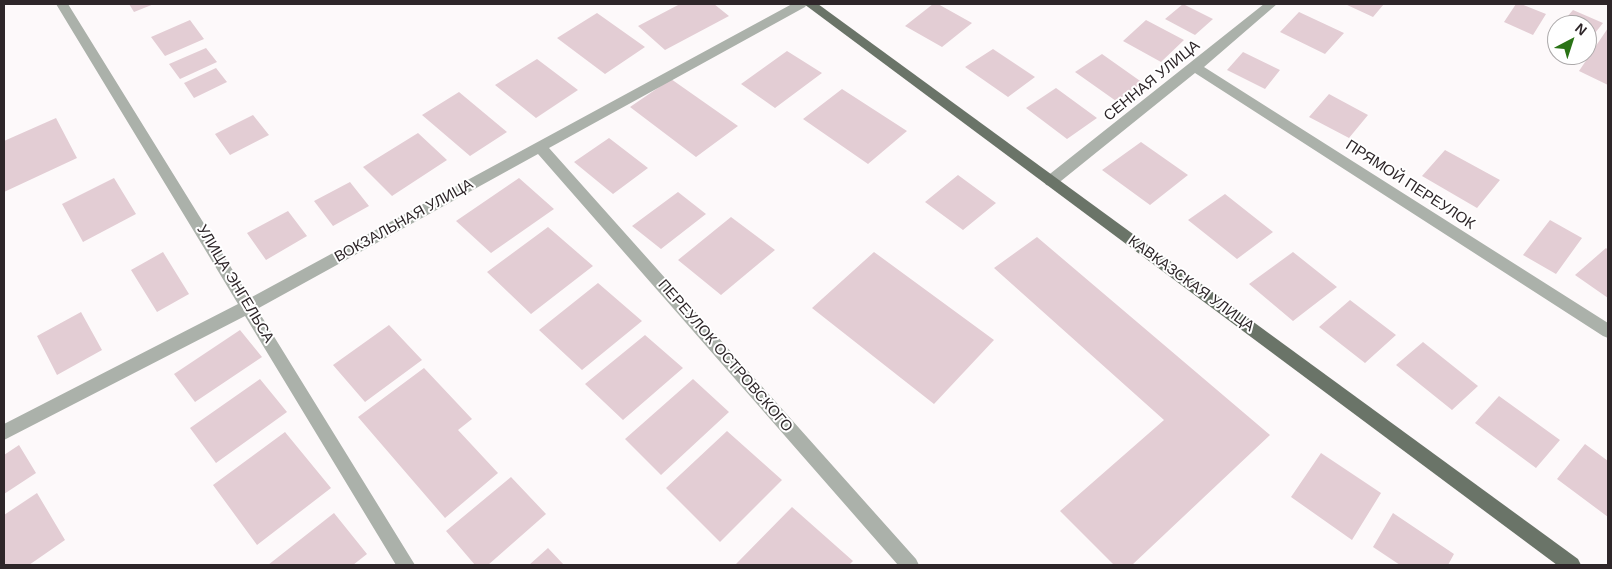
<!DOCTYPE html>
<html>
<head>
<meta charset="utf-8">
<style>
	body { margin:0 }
	#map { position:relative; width:1612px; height:569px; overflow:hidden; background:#fdf9fa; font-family:Helvetica,sans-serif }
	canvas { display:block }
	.frame { position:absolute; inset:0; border:5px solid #2e2629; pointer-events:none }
	.north { position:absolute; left:1547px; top:15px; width:50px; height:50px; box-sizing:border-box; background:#fff; border:1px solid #aba8a9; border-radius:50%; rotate:40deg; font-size:14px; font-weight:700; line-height:20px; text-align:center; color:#2e2629 }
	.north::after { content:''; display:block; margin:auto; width:18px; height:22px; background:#2a7316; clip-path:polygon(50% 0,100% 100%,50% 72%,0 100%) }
</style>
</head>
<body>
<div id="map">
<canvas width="1612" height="569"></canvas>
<div class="frame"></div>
<div class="north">N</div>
</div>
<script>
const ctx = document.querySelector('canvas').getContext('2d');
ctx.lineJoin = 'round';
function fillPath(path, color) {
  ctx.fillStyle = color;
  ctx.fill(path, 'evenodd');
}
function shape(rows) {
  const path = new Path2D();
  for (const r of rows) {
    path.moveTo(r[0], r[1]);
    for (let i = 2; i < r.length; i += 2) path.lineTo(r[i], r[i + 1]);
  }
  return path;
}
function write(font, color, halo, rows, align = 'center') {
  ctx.font = font + ' Helvetica,sans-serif';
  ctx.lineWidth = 4;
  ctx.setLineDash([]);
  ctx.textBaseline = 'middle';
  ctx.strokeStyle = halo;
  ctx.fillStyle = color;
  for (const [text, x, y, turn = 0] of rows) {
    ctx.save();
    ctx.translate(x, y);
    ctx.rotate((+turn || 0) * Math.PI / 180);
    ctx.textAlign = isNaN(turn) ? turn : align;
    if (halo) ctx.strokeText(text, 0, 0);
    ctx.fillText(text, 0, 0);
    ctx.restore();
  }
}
fillPath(shape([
	[129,4,154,4,134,12],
	[680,4,714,4,729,16,665,50,638,26],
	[933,4,938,4,972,23,942,47,905,26],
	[1183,4,1213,19,1195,35,1165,19],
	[1345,4,1384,4,1373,17],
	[1516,4,1521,4,1546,14,1533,35,1504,22],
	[1573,10,1603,23,1587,43,1587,25,1560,25],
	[1299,12,1344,33,1325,54,1280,32],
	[597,13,645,47,605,74,557,38],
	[190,20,204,39,165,56,151,37],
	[1146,20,1184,40,1161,62,1123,41],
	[1608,28,1608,85,1579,71],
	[1557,29,1557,43,1548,39],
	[206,48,217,62,180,79,169,64],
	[993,49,1035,77,1008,97,965,67],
	[787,51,822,73,775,108,741,84],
	[1243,52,1280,70,1265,89,1227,70],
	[1102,54,1143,83,1116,101,1075,72],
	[537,59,578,90,536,118,495,85],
	[216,68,227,82,194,98,184,83],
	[671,79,738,126,696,157,630,107],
	[1056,88,1097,118,1067,139,1026,108],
	[842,89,907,131,868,164,803,119],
	[459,92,507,132,470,156,422,115],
	[1329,94,1368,115,1349,138,1309,117],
	[253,115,269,135,230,155,215,134],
	[56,118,77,158,4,192,4,141],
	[418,133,447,160,392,196,363,167],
	[609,138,648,168,613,194,574,162],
	[1141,142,1188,175,1150,205,1102,170],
	[1445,150,1500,180,1477,208,1422,176],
	[958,175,996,203,963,230,925,202],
	[114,178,136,214,83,242,62,204],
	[519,178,554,209,491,253,456,221],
	[350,182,369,206,333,226,314,201],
	[678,192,706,214,661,249,632,226],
	[1225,194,1273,232,1237,259,1188,220],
	[288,211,307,236,266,260,247,233],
	[731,217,775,250,721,295,678,260],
	[1550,220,1582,238,1556,274,1523,255],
	[548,227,593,266,531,314,487,272],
	[1037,237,1270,435,1132,565,1114,565,1060,511,1164,420,994,268],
	[1606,248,1608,250,1608,298,1575,275],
	[163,252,189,294,157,312,131,270],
	[874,252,994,340,934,404,812,308],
	[1293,252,1337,287,1293,321,1249,284],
	[598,283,642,321,582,370,539,330],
	[1350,300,1396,335,1365,363,1319,327],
	[81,312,102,350,57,375,37,336],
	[389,325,422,360,365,402,333,365],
	[240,330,262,357,195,402,174,374],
	[645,335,683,368,623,420,585,384],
	[1423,342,1478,386,1452,410,1396,365],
	[424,368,472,419,458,430,498,473,445,518,358,417],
	[260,379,287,412,216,463,190,428],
	[693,379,729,412,661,475,625,439],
	[1499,396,1560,440,1536,468,1475,423],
	[727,431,782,480,720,542,666,488],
	[285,432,331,488,257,545,213,485],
	[1585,444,1608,461,1608,517,1557,479],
	[19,445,36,473,4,494,4,455],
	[1321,453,1381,493,1352,540,1291,497],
	[511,477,546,514,488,565,475,565,446,531],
	[37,493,65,540,29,565,4,565,4,515],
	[792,507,853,561,849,565,736,564],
	[334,513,367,554,353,565,268,565],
	[1393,513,1454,554,1448,565,1400,565,1373,547],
	[548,548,564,565,529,565]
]), '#e3cdd4');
fillPath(shape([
	[56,4,68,4,250,298,792,4,807,4,805,7,549,148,916,559,919,565,898,565,538,154,257,309,415,565,396,565,245,316,4,440,4,424,238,304,56,4],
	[1264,4,1277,4,1204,67,1608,323,1608,338,1603,336,1195,73,1056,185,1051,186,1046,185,1044,181,1046,177,1264,4]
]), '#abb1aa');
fillPath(shape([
	[804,4,818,4,1578,559,1581,565,1557,565,804,4]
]), '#6a7468');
write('15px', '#2e2629', '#fff', [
	["СЕННАЯ УЛИЦА",1152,81,-39],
	["ПРЯМОЙ ПЕРЕУЛОК",1410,185,33],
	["ВОКЗАЛЬНАЯ УЛИЦА",404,221,-29],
	["УЛИЦА ЭНГЕЛЬСА",235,284,59],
	["КАВКАЗСКАЯ УЛИЦА",1191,284,36],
	["ПЕРЕУЛОК ОСТРОВСКОГО",725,356,49]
]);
</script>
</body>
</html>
